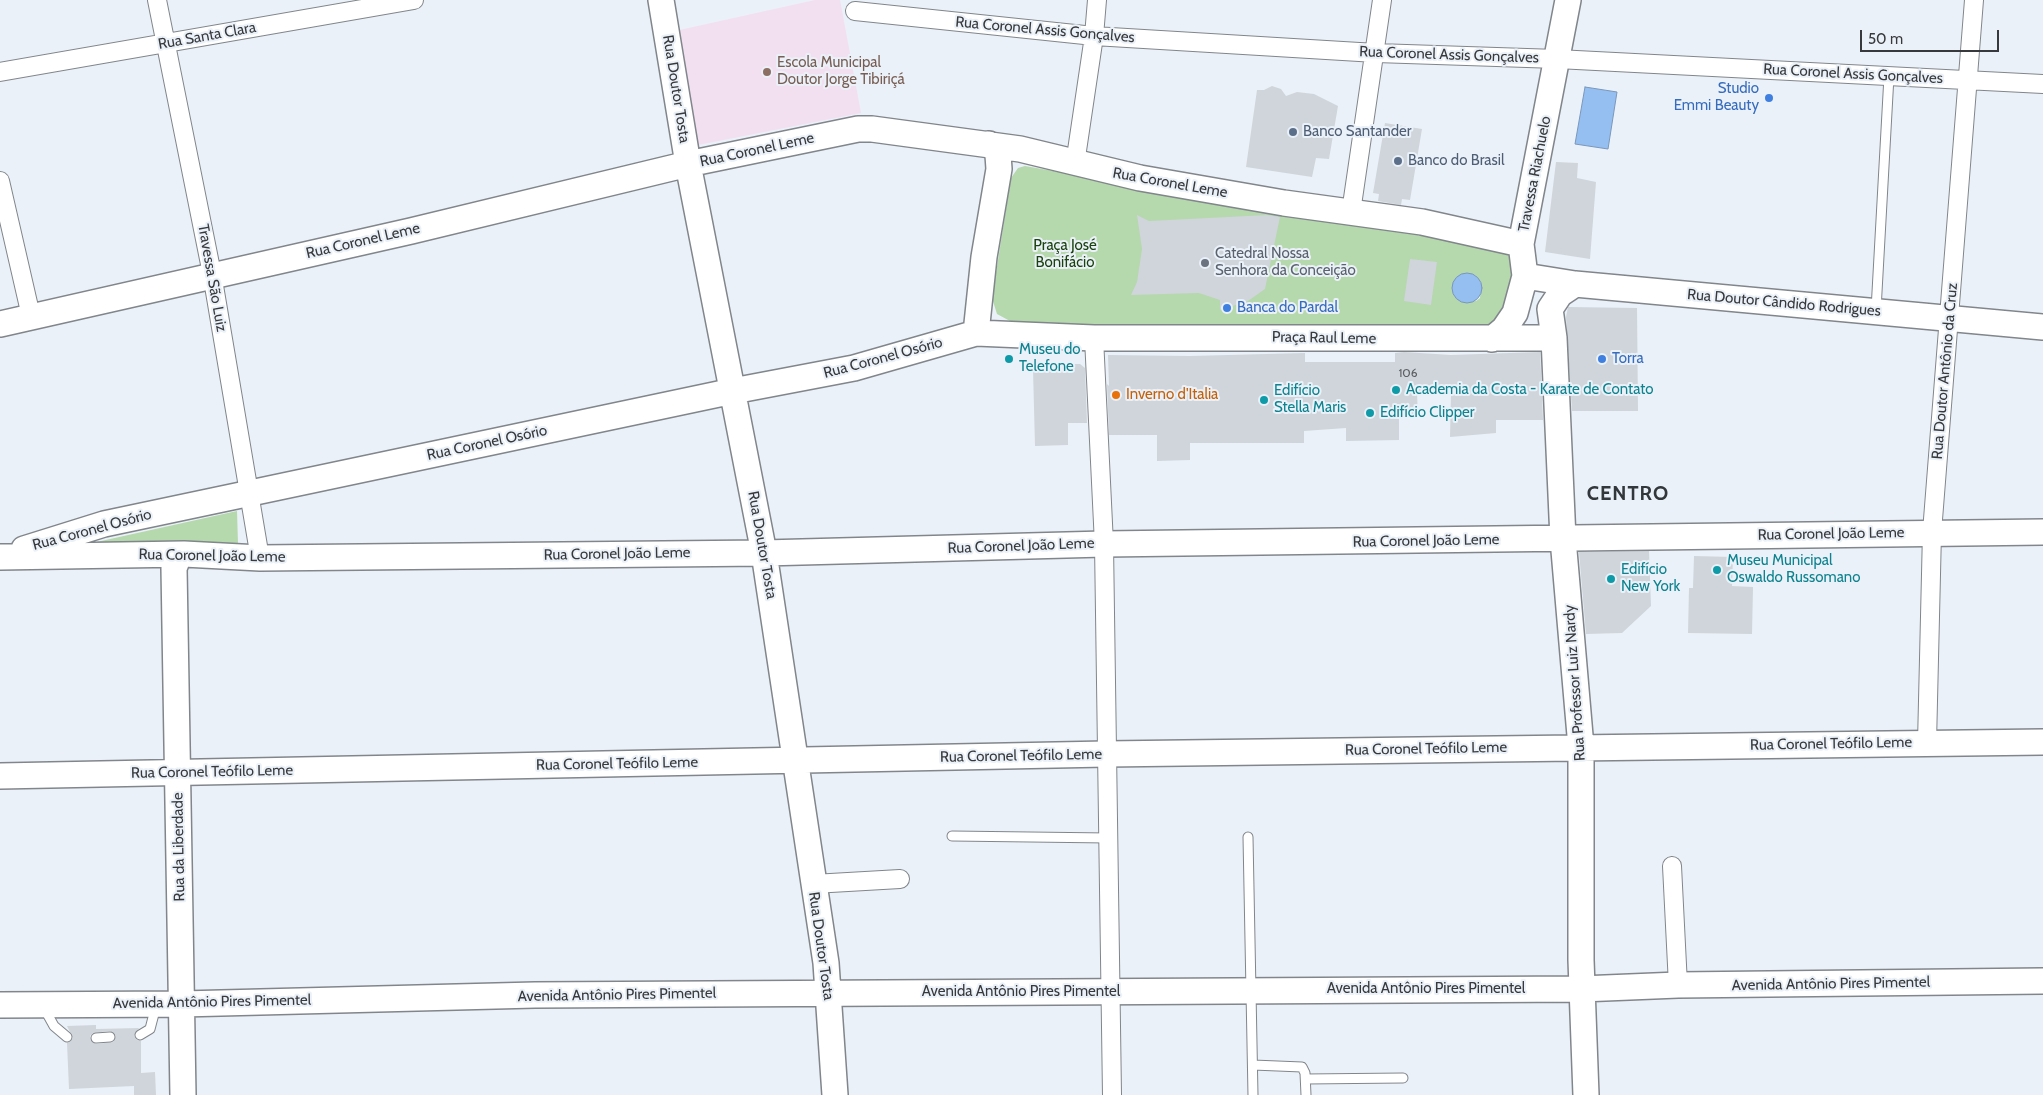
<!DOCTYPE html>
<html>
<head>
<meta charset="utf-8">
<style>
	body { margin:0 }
	#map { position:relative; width:2043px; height:1095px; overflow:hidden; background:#ebf1f8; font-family:Cabin,sans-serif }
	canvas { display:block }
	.scale { position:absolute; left:1860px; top:30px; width:139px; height:22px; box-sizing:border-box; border:2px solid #37393c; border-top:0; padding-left:6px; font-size:15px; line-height:18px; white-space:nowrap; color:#37393c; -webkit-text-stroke:4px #ebf1f8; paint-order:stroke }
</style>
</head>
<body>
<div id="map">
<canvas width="2043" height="1095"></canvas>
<div class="scale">50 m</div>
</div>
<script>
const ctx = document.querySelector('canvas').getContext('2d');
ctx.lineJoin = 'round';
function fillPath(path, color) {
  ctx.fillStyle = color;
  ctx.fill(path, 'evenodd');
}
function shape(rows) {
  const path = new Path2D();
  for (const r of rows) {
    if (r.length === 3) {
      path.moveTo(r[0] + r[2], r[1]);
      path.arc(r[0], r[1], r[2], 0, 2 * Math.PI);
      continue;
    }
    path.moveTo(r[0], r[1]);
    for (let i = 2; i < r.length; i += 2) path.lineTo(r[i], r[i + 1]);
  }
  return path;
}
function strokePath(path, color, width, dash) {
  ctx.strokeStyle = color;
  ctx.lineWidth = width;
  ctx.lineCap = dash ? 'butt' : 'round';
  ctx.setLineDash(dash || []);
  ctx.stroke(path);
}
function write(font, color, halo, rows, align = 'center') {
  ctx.font = font + ' Cabin,sans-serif';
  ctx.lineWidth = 4;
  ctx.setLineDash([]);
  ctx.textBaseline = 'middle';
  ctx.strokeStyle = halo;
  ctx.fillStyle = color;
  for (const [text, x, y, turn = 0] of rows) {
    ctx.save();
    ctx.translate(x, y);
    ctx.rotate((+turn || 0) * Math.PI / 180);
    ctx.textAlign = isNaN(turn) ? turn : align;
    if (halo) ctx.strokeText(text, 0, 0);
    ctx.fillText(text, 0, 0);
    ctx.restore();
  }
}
fillPath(shape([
	[815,0,840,0,861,113,693,146,675,31]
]), '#f2e0f1');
fillPath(shape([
	[1025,166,1505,250,1511,257,1515,273,1506,311,1488,328,1124,328,1018,324,1010,321,997,314,992,298,1011,178,1018,168],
	[1470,274,1475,275,1481,283,1480,298,1476,301,1455,297,1452,288],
	[237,511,238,544,83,545]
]), '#b5d8ac');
const water = shape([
	[1585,87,1617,92,1608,149,1575,144,1585,87],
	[1467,288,15]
]);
fillPath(water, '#95bff1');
strokePath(water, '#7997bb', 1);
fillPath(shape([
	[1272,86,1281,89,1286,96,1297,92,1314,94,1338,106,1329,159,1316,158,1312,177,1246,167,1257,90,1264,90],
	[1385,123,1422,129,1410,200,1402,199,1401,205,1378,201,1379,194,1373,193],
	[1556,162,1578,163,1577,178,1596,182,1590,259,1545,252],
	[1137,215,1149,221,1267,215,1280,217,1265,289,1248,301,1220,310,1220,300,1199,293,1131,295,1137,282,1142,249],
	[1410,259,1437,262,1431,305,1404,301],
	[1568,307,1637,308,1638,411,1572,411,1566,317],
	[1404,352,1451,355,1540,352,1543,420,1496,420,1496,433,1450,437,1451,393,1417,392,1418,418,1399,418,1399,440,1346,441,1346,428,1304,431,1304,443,1190,443,1190,460,1157,461,1157,435,1109,435,1107,384,1109,386,1108,355,1190,356,1305,353,1305,362,1395,362,1395,353],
	[1065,364,1080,364,1085,368,1087,423,1068,423,1068,445,1035,446,1033,369,1067,368],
	[1649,551,1651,606,1622,633,1586,634,1579,552],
	[1694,556,1733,557,1732,586,1753,587,1752,634,1688,633,1689,588,1693,588],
	[96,1025,96,1029,139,1028,134,1036,137,1040,141,1041,141,1073,155,1072,156,1095,134,1095,134,1086,69,1089,67,1043,73,1038,67,1026],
	[110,1031,116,1036,113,1042,96,1044,91,1041,90,1036,93,1033]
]), '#cfd5db');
const lane = shape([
	[1876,310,1889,76],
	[952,836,1108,838],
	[1248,837,1253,1095],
	[44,1008,54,1026,67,1037],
	[140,1035,150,1029,156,1006],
	[96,1038,110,1037],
	[1253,1065,1302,1067,1305,1073,1306,1095],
	[1306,1079,1403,1078]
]);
const street = shape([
	[157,0,212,274,260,558],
	[855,11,1094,36,1376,53,1557,59,2043,84],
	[0,72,414,0],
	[1075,164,1094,36,1097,0],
	[0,181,31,316],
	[1351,212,1382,0],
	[1094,338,1104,544,1112,1095],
	[1927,743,1932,532,1974,0],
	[1672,866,1678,985],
	[813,884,900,879]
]);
const secondary = shape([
	[661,0,688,164,764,553,826,963,835,1095],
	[1525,276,1575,284,2043,327],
	[1575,284,1560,294,1550,309,1554,338,1563,539,1581,747,1581,960,1586,1095],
	[0,324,411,231,688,164,858,129,872,129,1020,149,1140,178,1284,203,1422,222,1521,244],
	[976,333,984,257,999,169,998,155,995,149,989,144],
	[1492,339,1504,329,1515,313,1525,276,1521,244,1568,0],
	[24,549,104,524,733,391,854,368,976,333,1094,338,1554,338],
	[0,557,184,554,260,558,764,553,1104,544,2043,532],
	[0,776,1106,754,2043,742],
	[0,1005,182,1004,535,995,1581,989,1678,985,2043,981],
	[183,1095,174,568,178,558,184,554]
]);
strokePath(lane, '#81868c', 11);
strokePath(street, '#81868c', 20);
strokePath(secondary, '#81868c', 28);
strokePath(lane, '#fff', 9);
strokePath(street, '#fff', 18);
strokePath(secondary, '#fff', 25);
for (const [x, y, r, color] of [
	[767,72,5,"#8d6e63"],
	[1769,98,5,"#3f7fe0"],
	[1293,132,5,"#5c6f8a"],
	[1398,161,5,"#5c6f8a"],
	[1205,263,5,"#6b7280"],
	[1227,308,5,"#3f7fe0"],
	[1009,359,5,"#0f9aa8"],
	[1602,359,5,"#3f7fe0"],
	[1396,390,5,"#0f9aa8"],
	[1116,395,5,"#e8710a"],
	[1264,400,5,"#0f9aa8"],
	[1370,413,5,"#0f9aa8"],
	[1717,570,5,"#0f9aa8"],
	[1611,579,5,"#0f9aa8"]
]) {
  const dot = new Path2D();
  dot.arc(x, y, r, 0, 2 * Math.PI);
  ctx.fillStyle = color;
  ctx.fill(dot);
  strokePath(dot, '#ebf1f8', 2);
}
write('12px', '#5d6064', null, [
	["106",1408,373]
]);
write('15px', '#37393c', '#ebf1f8', [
	["Rua Coronel Assis Gonçalves",1045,30,5],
	["Rua Santa Clara",207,36,-10],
	["Rua Coronel Assis Gonçalves",1449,55,2],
	["Rua Coronel Assis Gonçalves",1853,74,3],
	["Rua Doutor Tosta",676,89,81],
	["Rua Coronel Leme",757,150,-12],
	["Travessa Riachuelo",1535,174,-79],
	["Rua Coronel Leme",1170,183,10],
	["Rua Coronel Leme",363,241,-13],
	["Travessa São Luiz",212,278,80],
	["Rua Doutor Cândido Rodrigues",1784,303,5],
	["Praça Raul Leme",1324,338,1],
	["Rua Coronel Osório",883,358,-15],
	["Rua Doutor Antônio da Cruz",1945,371,-85],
	["Rua Coronel Osório",487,443,-12],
	["Rua Coronel Osório",92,530,-15],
	["Rua Coronel João Leme",1831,534,-1],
	["Rua Coronel João Leme",1426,541,-1],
	["Rua Doutor Tosta",762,545,80],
	["Rua Coronel João Leme",1021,546,-2],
	["Rua Coronel João Leme",617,554,-1],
	["Rua Coronel João Leme",212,556,1],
	["Rua Professor Luiz Nardy",1575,683,-94],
	["Rua Coronel Teófilo Leme",1831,744,-1],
	["Rua Coronel Teófilo Leme",1426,749,-1],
	["Rua Coronel Teófilo Leme",1021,756,-1],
	["Rua Coronel Teófilo Leme",617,764,-1],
	["Rua Coronel Teófilo Leme",212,772,-1],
	["Rua da Liberdade",179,847,-91],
	["Rua Doutor Tosta",821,946,82],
	["Avenida Antônio Pires Pimentel",1831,984,-1],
	["Avenida Antônio Pires Pimentel",1426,989],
	["Avenida Antônio Pires Pimentel",1021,992],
	["Avenida Antônio Pires Pimentel",617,995,-1],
	["Avenida Antônio Pires Pimentel",212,1002,-1]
]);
write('15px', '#785e54', '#ebf1f8', [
	["Escola Municipal",777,63],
	["Doutor Jorge Tibiriçá",777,80]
], 'left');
write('15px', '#366cbe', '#ebf1f8', [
	["Studio",1759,89,"right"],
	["Emmi Beauty",1759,106,"right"],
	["Banca do Pardal",1237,308],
	["Torra",1612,359]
], 'left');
write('15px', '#4e5e75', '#ebf1f8', [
	["Banco Santander",1303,132],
	["Banco do Brasil",1408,161]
], 'left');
write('15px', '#19420d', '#ebf1f8', [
	["Praça José",1065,246],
	["Bonifácio",1065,263]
]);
write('15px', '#5b616d', '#ebf1f8', [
	["Catedral Nossa",1215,254],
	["Senhora da Conceição",1215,271]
], 'left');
write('15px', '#0d838f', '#ebf1f8', [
	["Museu do",1019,350],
	["Telefone",1019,367],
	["Academia da Costa - Karate de Contato",1406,390],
	["Edifício",1274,391],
	["Stella Maris",1274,408],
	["Edifício Clipper",1380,413],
	["Museu Municipal",1727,561],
	["Oswaldo Russomano",1727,578],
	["Edifício",1621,570],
	["New York",1621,587]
], 'left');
write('15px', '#c56008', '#ebf1f8', [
	["Inverno d'Italia",1126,395]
], 'left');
ctx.letterSpacing = '1px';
write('bold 20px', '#32373c', '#ebf1f8', [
	["CENTRO",1628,494]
]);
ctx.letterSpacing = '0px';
</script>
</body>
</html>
